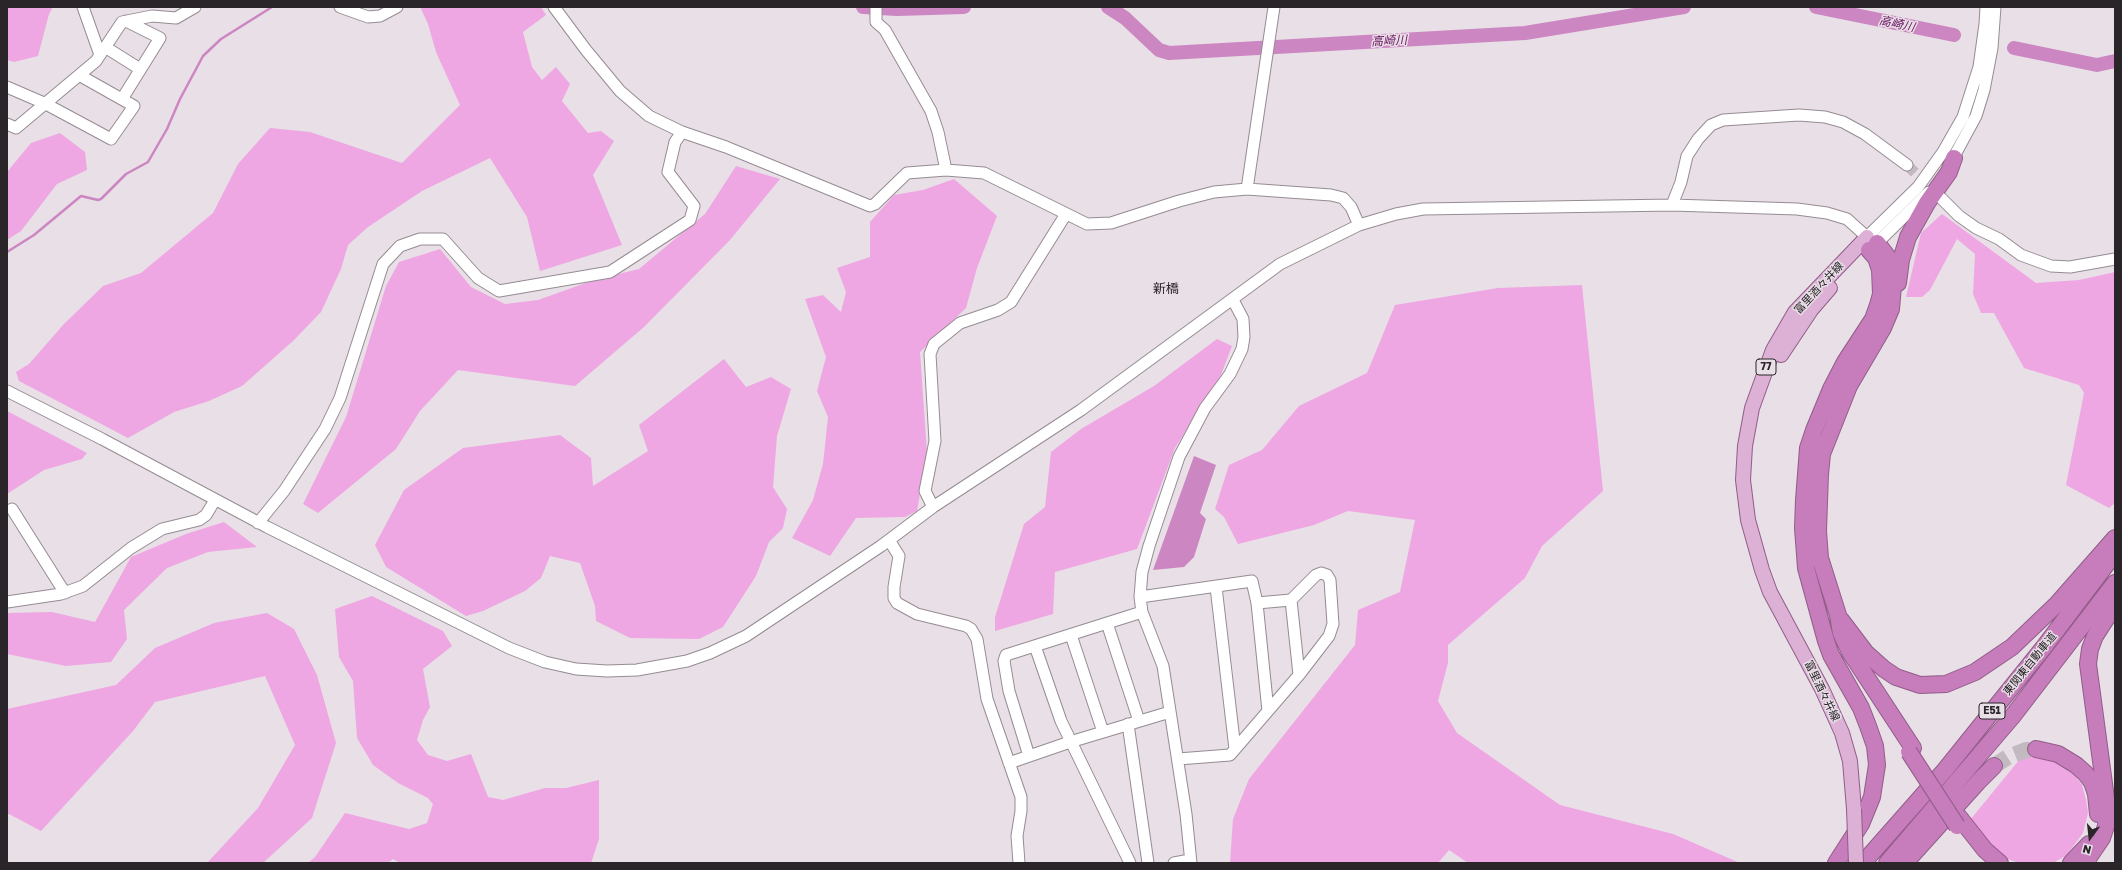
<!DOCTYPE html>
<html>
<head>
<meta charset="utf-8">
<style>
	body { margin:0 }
	#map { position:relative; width:2122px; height:870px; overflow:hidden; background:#e9dfe7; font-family:"Golos Text",sans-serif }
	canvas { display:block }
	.frame { position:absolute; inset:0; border:8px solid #292529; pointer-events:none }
	.north { position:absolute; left:2070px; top:818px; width:40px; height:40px; -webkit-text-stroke:3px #e9dfe7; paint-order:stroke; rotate:195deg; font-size:11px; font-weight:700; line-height:16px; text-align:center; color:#292529 }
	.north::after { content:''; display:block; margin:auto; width:14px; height:18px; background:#292529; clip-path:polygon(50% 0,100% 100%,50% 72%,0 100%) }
</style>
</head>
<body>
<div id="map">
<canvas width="2122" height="870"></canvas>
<div class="frame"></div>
<div class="north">N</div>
</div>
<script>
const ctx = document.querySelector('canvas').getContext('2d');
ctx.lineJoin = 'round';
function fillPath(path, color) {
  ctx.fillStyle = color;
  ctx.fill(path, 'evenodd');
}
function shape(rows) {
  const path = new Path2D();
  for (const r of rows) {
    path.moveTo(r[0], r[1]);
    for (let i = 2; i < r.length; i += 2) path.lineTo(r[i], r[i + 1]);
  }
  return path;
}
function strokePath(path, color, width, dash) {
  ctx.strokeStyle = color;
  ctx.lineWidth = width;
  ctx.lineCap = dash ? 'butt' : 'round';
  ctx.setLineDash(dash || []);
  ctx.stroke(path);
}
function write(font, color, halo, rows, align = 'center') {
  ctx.font = font + ' "Golos Text","Noto Sans JP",sans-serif';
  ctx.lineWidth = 3;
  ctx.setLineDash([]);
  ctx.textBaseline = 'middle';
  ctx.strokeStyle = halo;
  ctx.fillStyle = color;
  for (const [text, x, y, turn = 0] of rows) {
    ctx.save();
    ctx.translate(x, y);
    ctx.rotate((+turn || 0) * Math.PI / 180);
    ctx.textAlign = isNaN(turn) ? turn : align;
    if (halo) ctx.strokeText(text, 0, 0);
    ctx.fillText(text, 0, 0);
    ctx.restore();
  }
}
fillPath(shape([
	[7,7,53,7,49,14,38,56,14,62,7,60],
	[422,7,541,7,546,15,523,32,532,67,542,80,556,67,570,84,562,101,588,133,601,131,614,141,593,175,622,245,540,271,527,217,490,158,422,191,368,227,348,245,341,269,321,312,293,341,242,386,209,401,174,412,128,438,19,381,16,372,29,364,63,325,103,286,141,273,213,213,238,164,270,128,310,132,402,163,460,105,436,52,428,24,421,9],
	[60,133,85,152,87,170,57,184,21,231,7,240,7,172,31,143],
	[736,166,780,179,730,240,644,327,575,386,458,370,420,411,396,449,318,513,303,504,346,417,386,286,399,262,440,249,471,287,505,304,538,300,594,280,639,269,705,214],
	[954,179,997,216,977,268,966,308,920,352,927,453,917,511,905,517,856,518,830,556,792,538,813,500,823,464,828,417,817,391,826,357,805,299,823,295,841,312,846,292,837,268,870,257,870,222,894,195,923,190],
	[1942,214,2036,283,2079,280,2115,272,2115,503,2109,508,2066,485,2084,393,2079,385,2024,368,1994,313,1981,313,1973,294,1975,254,1957,239,1930,290,1922,297,1906,297,1921,233],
	[1582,285,1603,491,1542,546,1525,578,1448,645,1448,663,1438,701,1457,733,1560,805,1673,834,1740,863,1468,863,1449,850,1438,863,1230,863,1233,819,1249,779,1355,645,1358,610,1400,592,1415,520,1348,511,1314,525,1238,544,1224,517,1215,509,1229,465,1262,450,1299,406,1367,373,1395,305,1498,288],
	[1217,339,1232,346,1221,375,1175,448,1137,549,1055,572,1053,614,995,631,995,617,1024,524,1045,507,1051,452,1081,429,1154,386],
	[724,359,746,387,771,377,791,389,777,436,773,487,787,509,783,528,769,542,756,576,723,627,699,639,630,638,596,621,595,606,580,563,550,556,541,578,525,591,483,611,466,616,386,567,375,545,404,490,463,448,560,435,591,458,593,486,648,451,639,425],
	[7,411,87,453,82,459,44,470,7,494],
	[224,522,257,547,208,552,167,568,124,610,127,639,111,662,66,666,7,654,7,613,52,612,95,622,131,557,186,534],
	[372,596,443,631,452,646,423,669,430,707,423,720,417,740,428,755,447,761,471,754,488,797,503,800,545,788,566,788,599,780,599,839,591,863,400,863,393,859,388,863,308,863,315,857,345,813,409,829,427,823,433,804,428,798,398,783,373,765,357,738,353,681,339,657,335,609],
	[267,613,294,629,317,675,336,743,312,818,263,863,207,863,258,808,295,745,265,676,155,702,133,731,41,831,9,814,7,815,7,709,116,685,155,648,214,623],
	[2033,756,2051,759,2062,764,2074,774,2082,785,2086,800,2088,813,2083,833,2067,855,2053,863,2019,863,2002,857,1989,846,1970,820,2020,759]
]), '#eea7e3');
fillPath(shape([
	[1194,456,1216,465,1200,513,1206,519,1194,557,1184,567,1153,570]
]), '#cc86c1');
strokePath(shape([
	[7,252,34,235,81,196,98,200,101,199,126,174,148,162,167,129,180,99,203,56,221,39,272,7]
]), '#cc86c1', 2.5);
strokePath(shape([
	[863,7,897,9,964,7],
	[1108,7,1125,18,1159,50,1169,53,1525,33,1684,7],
	[1816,7,1954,35],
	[2014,48,2097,65,2115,61]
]), '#cc86c1', 14);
strokePath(shape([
	[1907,165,1939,196]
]), '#c3bac1', 11, [11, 5.5]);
strokePath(shape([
	[1994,766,2008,757,2026,750,2036,749]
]), '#c3bac1', 16, [16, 8]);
const minor = shape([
	[83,7,100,55],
	[340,7,368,17,380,16,397,7],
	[554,7,586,50,620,91,649,116,682,132,726,147,870,206,875,204,907,173,946,170,984,173,1087,224,1111,223,1179,201,1214,192,1247,189,1331,195,1343,198,1351,207,1359,225],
	[876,7,876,22,885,30,931,111,938,132,946,170],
	[105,47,140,69],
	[7,87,44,103,111,139,134,106,79,75],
	[122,99,160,38,126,21],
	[7,124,16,128,96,61,122,22,152,16,176,18,195,7],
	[1950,164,1976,116,1984,90,1992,48,1995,7],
	[1247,189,1274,7],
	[1941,198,1959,216,1976,228,1999,239,2021,255,2051,266,2070,267,2115,259],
	[1672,205,1681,182,1687,156,1698,139,1711,125,1723,120,1799,115,1825,117,1843,122,1865,134,1907,165],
	[1867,237,1918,187,1943,152,1963,117,1979,67,1985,24,1986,7],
	[7,391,102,439,267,527,509,648,545,662,576,669,607,671,637,670,687,661,710,653,746,636,881,546,933,507,1081,410,1280,264,1359,225,1396,214,1423,209,1672,205,1797,209,1827,213,1847,219,1867,237,1877,243,1929,192],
	[933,507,925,491,935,441,930,354,934,344,960,323,998,310,1011,302,1066,214],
	[12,509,65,593],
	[258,523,284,491,325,429,340,398,383,264,400,246,420,239,443,239,478,278,499,291,610,272,690,220,694,206,668,172,675,142,682,132],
	[889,540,899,556,894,587,894,598,897,603,917,614,966,626,971,629,977,639,987,699,1021,797,1021,811,1017,836,1019,863],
	[1216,587,1235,749],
	[1140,597,1252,581,1257,603,1291,600,1316,575,1321,573,1327,575,1330,580,1333,624,1329,636,1299,675,1230,755,1178,759],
	[1291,600,1299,675],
	[7,602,61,594,83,586,131,548,162,529,199,520,206,515,215,500],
	[1257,603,1268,711],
	[1107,623,1139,721],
	[1071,635,1103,732],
	[1035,646,1061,721,1130,863],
	[1128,724,1148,863],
	[1029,756,1009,691,1004,661,1006,655,1142,612],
	[1009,763,1070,742,1170,712],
	[1174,863,1190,860],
	[1191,863,1186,814,1163,666,1142,612,1140,597,1142,572,1149,546,1179,457,1205,408,1230,374,1242,349,1244,337,1243,319,1233,300]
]);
const major = shape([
	[1781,355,1811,310,1830,288],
	[1854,809,1850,761,1842,733,1822,689,1770,592,1762,570,1748,520,1743,480,1745,446,1752,408,1773,350,1795,312,1867,237]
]);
const highway = shape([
	[1877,243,1887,256,1892,272,1893,286,1891,309,1883,328,1849,386,1822,454,1820,474,1818,531,1820,558,1838,615,1841,633,1850,652,1913,748],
	[1898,283,1901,260,1908,237,1927,203,1949,172,1954,158],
	[1841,620,1866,653,1884,669,1896,677,1920,685,1946,684,1975,672,2012,647,2057,604,2115,538],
	[2036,749,2058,754,2076,765,2085,773,2092,782,2096,794,2098,814],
	[1959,817,1985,850,2000,863],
	[1836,863,1861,824,1872,797,1877,765,1875,746,1868,726,1861,708,1831,655,1826,641,1806,568,1803,528,1804,500,1808,448,1814,430,1831,389,1845,362,1873,319,1878,305,1881,294,1880,270,1876,258,1869,250],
	[1863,863,1945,770,2044,647,2115,553],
	[1887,863,2012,717,2115,583],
	[1905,863,1978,782,1994,766],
	[2071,863,2089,844],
	[2085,863,2102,838,2106,826,2107,806,2088,664,2090,649,2095,636,2115,605]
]);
strokePath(minor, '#958c93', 13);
strokePath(major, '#905e88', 16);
strokePath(highway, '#905e88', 18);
strokePath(minor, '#fff', 11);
strokePath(major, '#ddb0d6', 14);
strokePath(highway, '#c77cbb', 16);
const majorBridge = shape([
	[1854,809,1856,863]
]);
const highwayBridge = shape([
	[1909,752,1957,826]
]);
strokePath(majorBridge, '#905e88', 16, []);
strokePath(highwayBridge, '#905e88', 18, []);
strokePath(majorBridge, '#ddb0d6', 14);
strokePath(highwayBridge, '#c77cbb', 16);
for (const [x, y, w] of [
	[1766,367,20],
	[1992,711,26]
]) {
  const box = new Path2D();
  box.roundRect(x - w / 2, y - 8, w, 16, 3);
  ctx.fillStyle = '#e9dfe7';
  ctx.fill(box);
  strokePath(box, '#292529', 1);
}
write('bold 10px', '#292529', null, [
	["77",1766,367],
	["E51",1992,711]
]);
write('11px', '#292529', '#e9dfe7', [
	["富里酒々井線",1819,288,-47],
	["東関東自動車道",2030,664,-51],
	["富里酒々井線",1822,691,64]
]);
write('italic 12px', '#67135f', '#e9dfe7', [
	["高崎川",1897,24,12],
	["高崎川",1389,41,-3]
]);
write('13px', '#292529', '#e9dfe7', [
	["新橋",1166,289]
]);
</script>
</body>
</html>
